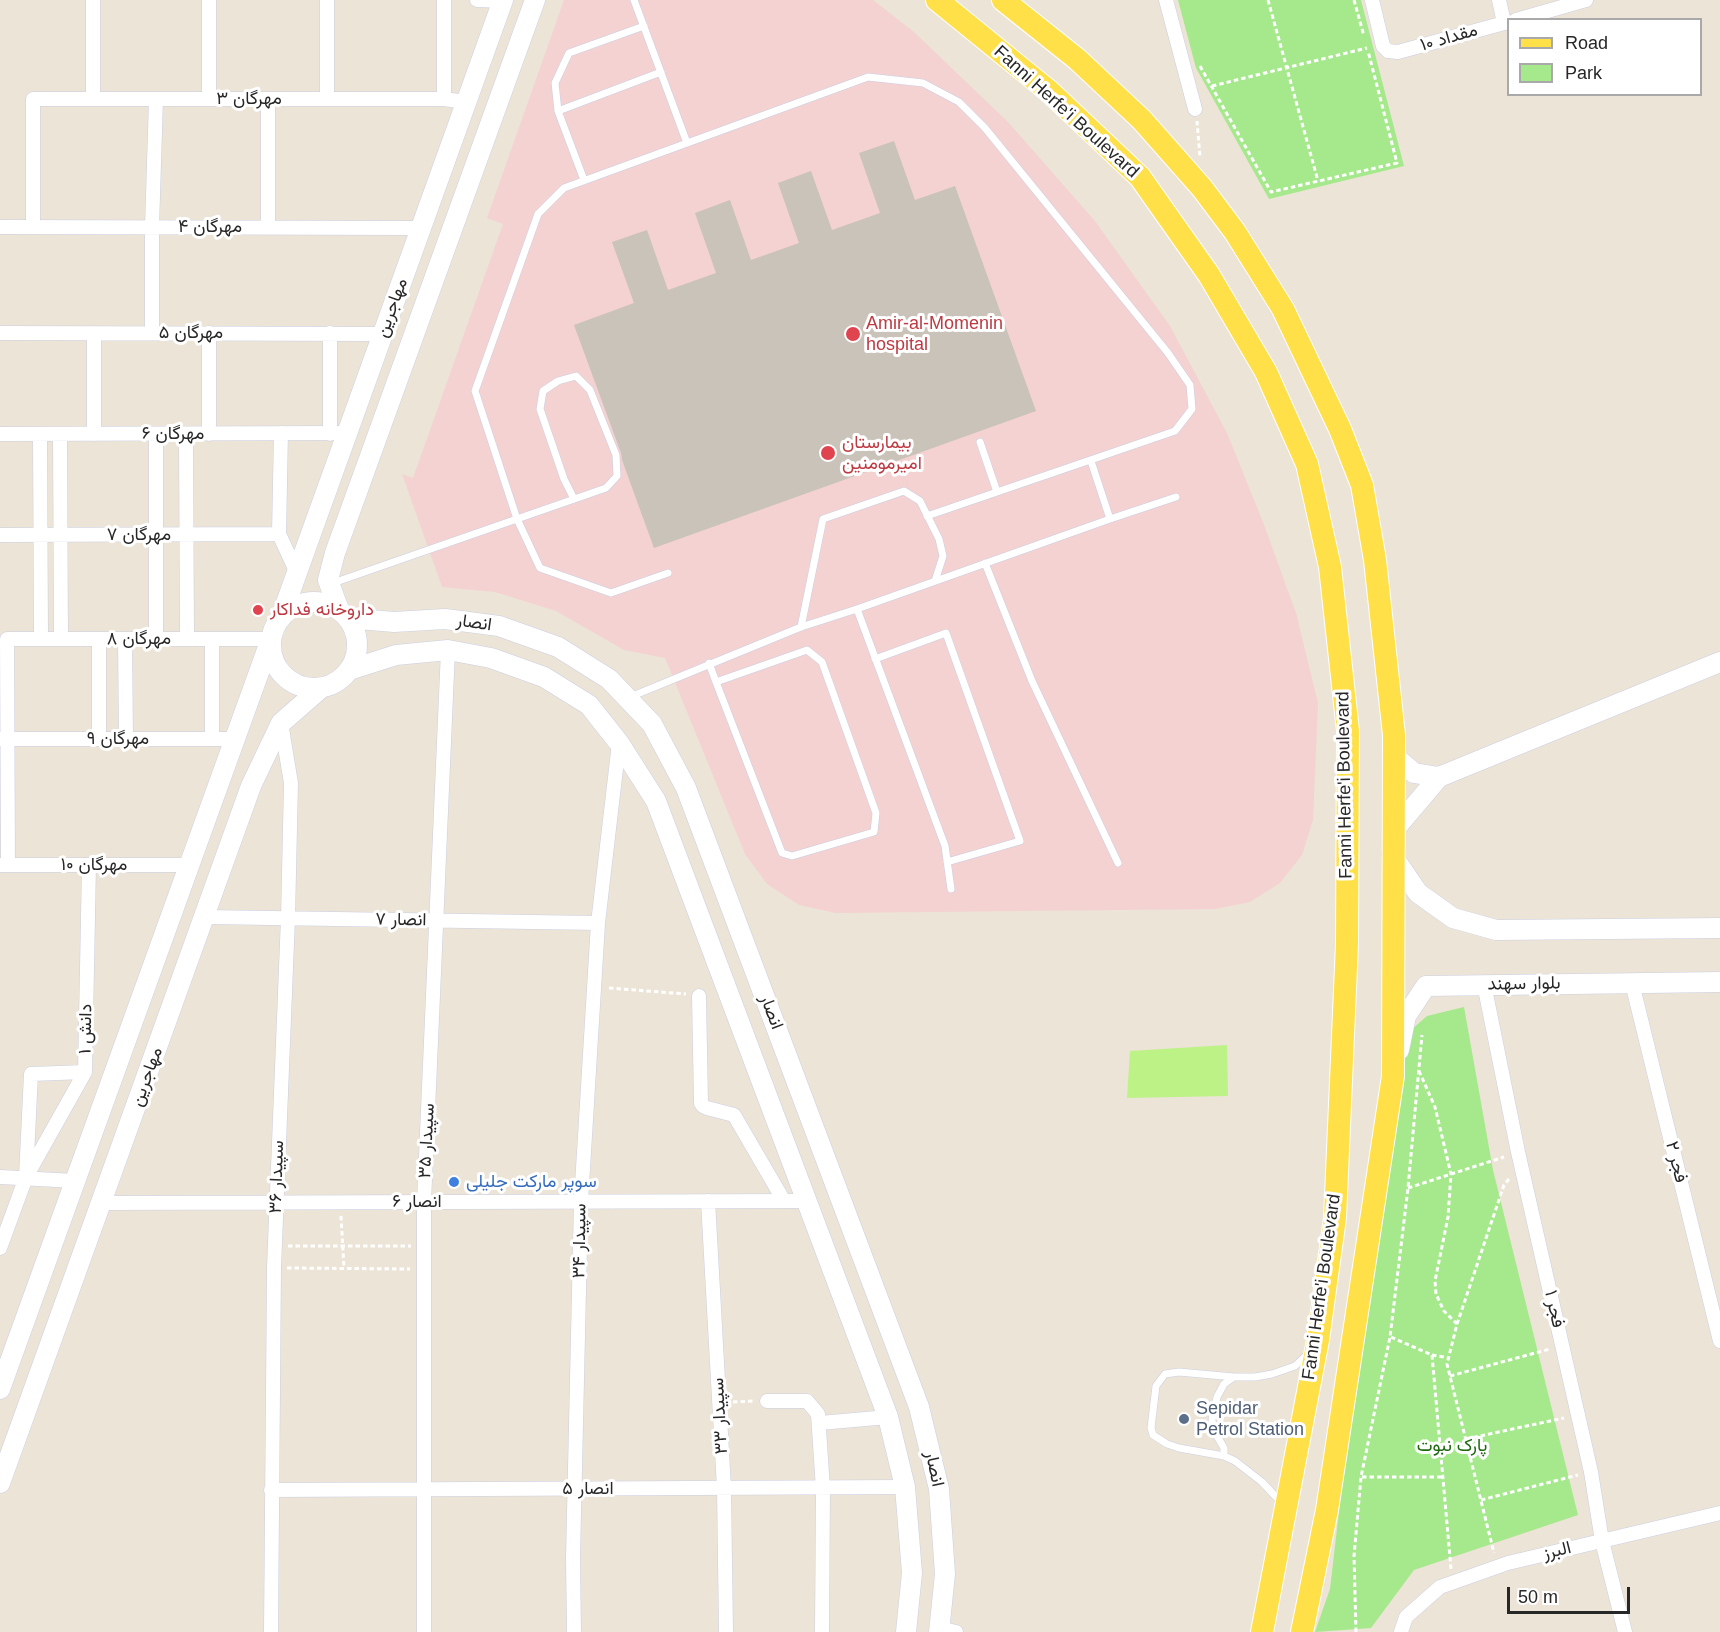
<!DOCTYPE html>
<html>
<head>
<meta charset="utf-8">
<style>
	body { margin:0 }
	#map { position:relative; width:1720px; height:1632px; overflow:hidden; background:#ece4d6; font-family:Helvetica,sans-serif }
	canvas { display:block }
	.legend { position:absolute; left:1507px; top:18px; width:195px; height:78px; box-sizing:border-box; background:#fff; border:2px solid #a9a9a9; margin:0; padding:8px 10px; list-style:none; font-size:18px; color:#272727 }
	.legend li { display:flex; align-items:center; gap:12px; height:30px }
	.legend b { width:30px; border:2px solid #a9a9a9 }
	.scale { position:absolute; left:1507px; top:1587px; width:123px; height:27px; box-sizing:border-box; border:3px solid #272727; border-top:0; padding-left:8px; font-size:18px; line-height:21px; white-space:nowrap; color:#272727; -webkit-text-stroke:4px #fff; paint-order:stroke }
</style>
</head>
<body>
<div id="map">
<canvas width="1720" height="1632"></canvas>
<ul class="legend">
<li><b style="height:8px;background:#ffe048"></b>Road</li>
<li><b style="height:16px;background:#a5e98c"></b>Park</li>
</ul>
<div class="scale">50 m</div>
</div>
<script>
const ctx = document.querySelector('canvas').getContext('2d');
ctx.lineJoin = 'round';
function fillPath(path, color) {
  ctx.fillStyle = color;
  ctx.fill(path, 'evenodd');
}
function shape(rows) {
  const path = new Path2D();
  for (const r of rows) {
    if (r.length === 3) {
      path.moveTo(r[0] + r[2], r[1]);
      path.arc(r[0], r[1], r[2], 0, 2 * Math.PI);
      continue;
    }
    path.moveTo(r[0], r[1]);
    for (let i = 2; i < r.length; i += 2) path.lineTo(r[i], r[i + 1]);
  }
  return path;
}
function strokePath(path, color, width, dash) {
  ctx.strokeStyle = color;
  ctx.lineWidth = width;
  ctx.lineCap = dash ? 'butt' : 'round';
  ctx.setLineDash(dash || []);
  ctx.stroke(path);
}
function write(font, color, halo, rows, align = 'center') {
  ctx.font = font + ' Helvetica,Vazirmatn,sans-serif';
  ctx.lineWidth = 6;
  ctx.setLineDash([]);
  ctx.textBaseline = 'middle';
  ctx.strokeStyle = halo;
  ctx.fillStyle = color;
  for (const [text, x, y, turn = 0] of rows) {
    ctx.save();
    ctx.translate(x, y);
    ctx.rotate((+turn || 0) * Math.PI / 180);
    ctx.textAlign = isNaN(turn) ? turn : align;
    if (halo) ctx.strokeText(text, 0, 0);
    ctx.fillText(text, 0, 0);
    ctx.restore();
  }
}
fillPath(shape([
	[564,0,873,0,914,32,1008,122,1095,221,1170,326,1227,433,1263,522,1296,613,1318,703,1313,820,1302,855,1280,883,1250,902,1215,909,836,913,799,905,767,884,745,854,665,658,624,650,556,611,495,592,442,587,402,474,413,478,503,224,487,218]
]), '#f4d2d1');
fillPath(shape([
	[1178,0,1361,0,1404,166,1269,199,1196,68],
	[1464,1007,1493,1170,1578,1515,1414,1570,1371,1628,1315,1632,1330,1589,1393,1046,1427,1016]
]), '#a5e98c');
fillPath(shape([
	[1227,1045,1228,1096,1127,1098,1130,1051]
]), '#bdf286');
fillPath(shape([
	[894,141,915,200,955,186,1036,411,654,548,622,460,621,453,574,325,634,303,612,242,647,230,668,290,716,273,695,213,730,200,751,260,799,243,778,183,811,171,832,230,880,213,859,153]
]), '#c9c3b9');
const lane = shape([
	[634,0,687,143],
	[558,111,661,72],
	[584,180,558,111,555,83,569,53,644,26],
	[980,442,997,492],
	[1091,461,1110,519],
	[985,563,1032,681,1118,863],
	[668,573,611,593,540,568,517,519,475,391,538,214,564,188,868,77,923,83,959,102,985,128,1168,353,1190,385,1192,409,1175,431,927,516],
	[333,583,606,488,617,476,616,455,590,390,576,376,558,381,543,391,540,409,564,479,574,499],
	[857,609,945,846,951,889],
	[801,627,823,519,904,491,920,501,939,539,943,556,935,581],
	[875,659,946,633,1020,841,947,862],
	[709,663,716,682,782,853,792,856,874,832,876,813,822,662,807,650,716,682],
	[630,697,801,627,857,609,1110,519,1176,497],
	[1224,1456,1224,1448,1214,1431,1212,1420,1217,1397,1224,1384,1234,1377],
	[1280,1506,1278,1499,1262,1482,1235,1461,1224,1456,1179,1448,1167,1444,1153,1435,1151,1428,1156,1386,1165,1374,1179,1372,1234,1377,1255,1377,1272,1374,1295,1366,1308,1354]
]);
const street = shape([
	[93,0,93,99],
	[209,0,209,99],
	[327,0,327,99],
	[444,0,444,99],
	[477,0,503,1],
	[1166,0,1195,109],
	[1372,0,1383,46,1388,51,1398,52,1508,22],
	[1499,0,1504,23],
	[1516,20,1586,0],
	[268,99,268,227],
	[0,227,421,228],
	[33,227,33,99,444,99,466,102],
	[0,333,383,334],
	[94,333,94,434],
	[152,333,152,227,156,99],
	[209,333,209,434],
	[330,333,330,434],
	[281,433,279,534,297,573],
	[0,434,347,433],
	[40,434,41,639],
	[60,434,61,639],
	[156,434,156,639],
	[186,434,187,639],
	[0,535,279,534],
	[99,639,99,738],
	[125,639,126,739],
	[212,639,212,739],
	[0,739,236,739],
	[0,865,189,865],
	[8,865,7,639,271,639],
	[205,917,598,923],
	[1632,983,1720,1341],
	[1484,984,1518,1152,1591,1472,1602,1541,1625,1632],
	[699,996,701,1103,703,1106,707,1108,734,1115,784,1201],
	[0,1177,75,1181],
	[26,1177,85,1072,89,865],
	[708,1201,724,1488,726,1632],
	[101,1203,806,1201],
	[0,1248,26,1177,31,1074,85,1072],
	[767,1401,807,1401,818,1414,823,1489,822,1632],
	[820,1423,888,1417],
	[271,1490,905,1487],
	[939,1628,956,1632],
	[271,1632,274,1268,288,918,291,783,281,723],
	[424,1632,424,1202,448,650],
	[574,1632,573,1558,581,1201,598,923,619,743],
	[1401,1632,1406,1617,1440,1587,1508,1563,1720,1513]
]);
const secondary = shape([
	[314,645,43],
	[339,610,328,580,335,553,535,0],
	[281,617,503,0],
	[347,618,394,622,445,619,499,626,558,647,609,679,652,724,686,788,919,1407,939,1489,945,1574,939,1632],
	[349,670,396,655,448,650,491,658,544,677,589,705,619,743,656,801,888,1417,905,1487,912,1573,906,1632],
	[1394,744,1395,757,1414,773,1439,777],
	[1394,830,1439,777,1720,662],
	[1392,855,1418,893,1453,918,1496,930,1720,928],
	[1399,1050,1406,1016,1426,986,1720,982],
	[0,1389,271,639],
	[0,1483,251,786,281,723,321,688]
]);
const primary = shape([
	[937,0,1049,91,1140,177,1209,275,1266,372,1307,464,1330,567,1348,731,1347,944,1335,1218,1318,1340,1262,1632],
	[1003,0,1077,59,1142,120,1202,188,1235,232,1283,309,1340,429,1362,485,1375,560,1394,735,1393,1076,1327,1510,1302,1632]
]);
strokePath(lane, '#cbcee2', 8);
strokePath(street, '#cbcee2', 15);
strokePath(secondary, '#cbcee2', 21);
strokePath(primary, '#fff', 24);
strokePath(shape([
	[1268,0,1318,181],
	[1354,0,1364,36],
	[1200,66,1271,192,1397,163,1368,51],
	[1212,86,1367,48],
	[1197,121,1200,157],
	[609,988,686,994],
	[1419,1071,1435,1107,1451,1174,1448,1217,1435,1281,1436,1294,1444,1311,1457,1324,1447,1364,1494,1553],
	[1408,1188,1504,1157],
	[341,1216,344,1268],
	[288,1246,411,1246],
	[287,1268,410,1269],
	[1457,1324,1504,1185,1509,1179],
	[1391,1337,1432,1355,1451,1569],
	[1432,1355,1449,1358],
	[1450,1376,1550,1349],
	[733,1402,753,1401],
	[1466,1439,1564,1418],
	[1362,1477,1444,1477],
	[1481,1500,1578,1475],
	[1356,1632,1354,1556,1361,1477,1390,1337,1408,1188,1422,1035]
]), '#fff', 3, [4.5, 3]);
strokePath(lane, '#fff', 7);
strokePath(street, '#fff', 14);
strokePath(secondary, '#fff', 20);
strokePath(primary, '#ffe048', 22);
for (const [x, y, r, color] of [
	[853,334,8,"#e0444e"],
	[828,453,8,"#e0444e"],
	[258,610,6,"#e0444e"],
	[454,1182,6,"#3f7fe0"],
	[1184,1419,6,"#5c6f8a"]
]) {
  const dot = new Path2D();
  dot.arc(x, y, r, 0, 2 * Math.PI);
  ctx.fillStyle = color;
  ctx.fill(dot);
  strokePath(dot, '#fff', 2);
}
write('18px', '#272727', '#fff', [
	["مقداد ۱۰",1449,38,-16],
	["مهرگان ۳",249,99],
	["Fanni Herfe'i Boulevard",1066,112,42],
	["مهرگان ۴",210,227],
	["مهاجرین",392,308,-70],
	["مهرگان ۵",191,333],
	["مهرگان ۶",173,434],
	["مهرگان ۷",139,535],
	["انصار",474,623,8],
	["مهرگان ۸",139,639],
	["مهرگان ۹",118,739],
	["Fanni Herfe'i Boulevard",1345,785,-91],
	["مهرگان ۱۰",94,865],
	["انصار ۷",401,920,1],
	["بلوار سهند",1524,984,-1],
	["انصار",771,1012,69],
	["دانش ۱",86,1029,-89],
	["مهاجرین",147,1077,-70],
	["سپیدار ۳۵",427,1141,-87],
	["فجر ۲",1676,1162,76],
	["سپیدار ۳۶",277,1177,-88],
	["انصار ۶",417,1202],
	["سپیدار ۳۴",580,1241,-89],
	["Fanni Herfe'i Boulevard",1322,1287,-82],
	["فجر ۱",1554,1309,77],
	["سپیدار ۳۳",720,1416,-93],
	["انصار",934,1469,78],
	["انصار ۵",588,1489],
	["البرز",1557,1551,-14]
]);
write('18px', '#be3a42', '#fff', [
	["Amir-al-Momenin",866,324],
	["hospital",866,345],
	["بیمارستان",842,443],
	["امیرمومنین",842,464],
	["داروخانه فداکار",270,610]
], 'left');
write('18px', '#366cbe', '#fff', [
	["سوپر مارکت جلیلی",466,1182]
], 'left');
write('18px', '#4e5e75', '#fff', [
	["Sepidar",1196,1409],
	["Petrol Station",1196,1430]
], 'left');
write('18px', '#1e6912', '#fff', [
	["پارک نبوت",1452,1446]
]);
</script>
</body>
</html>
